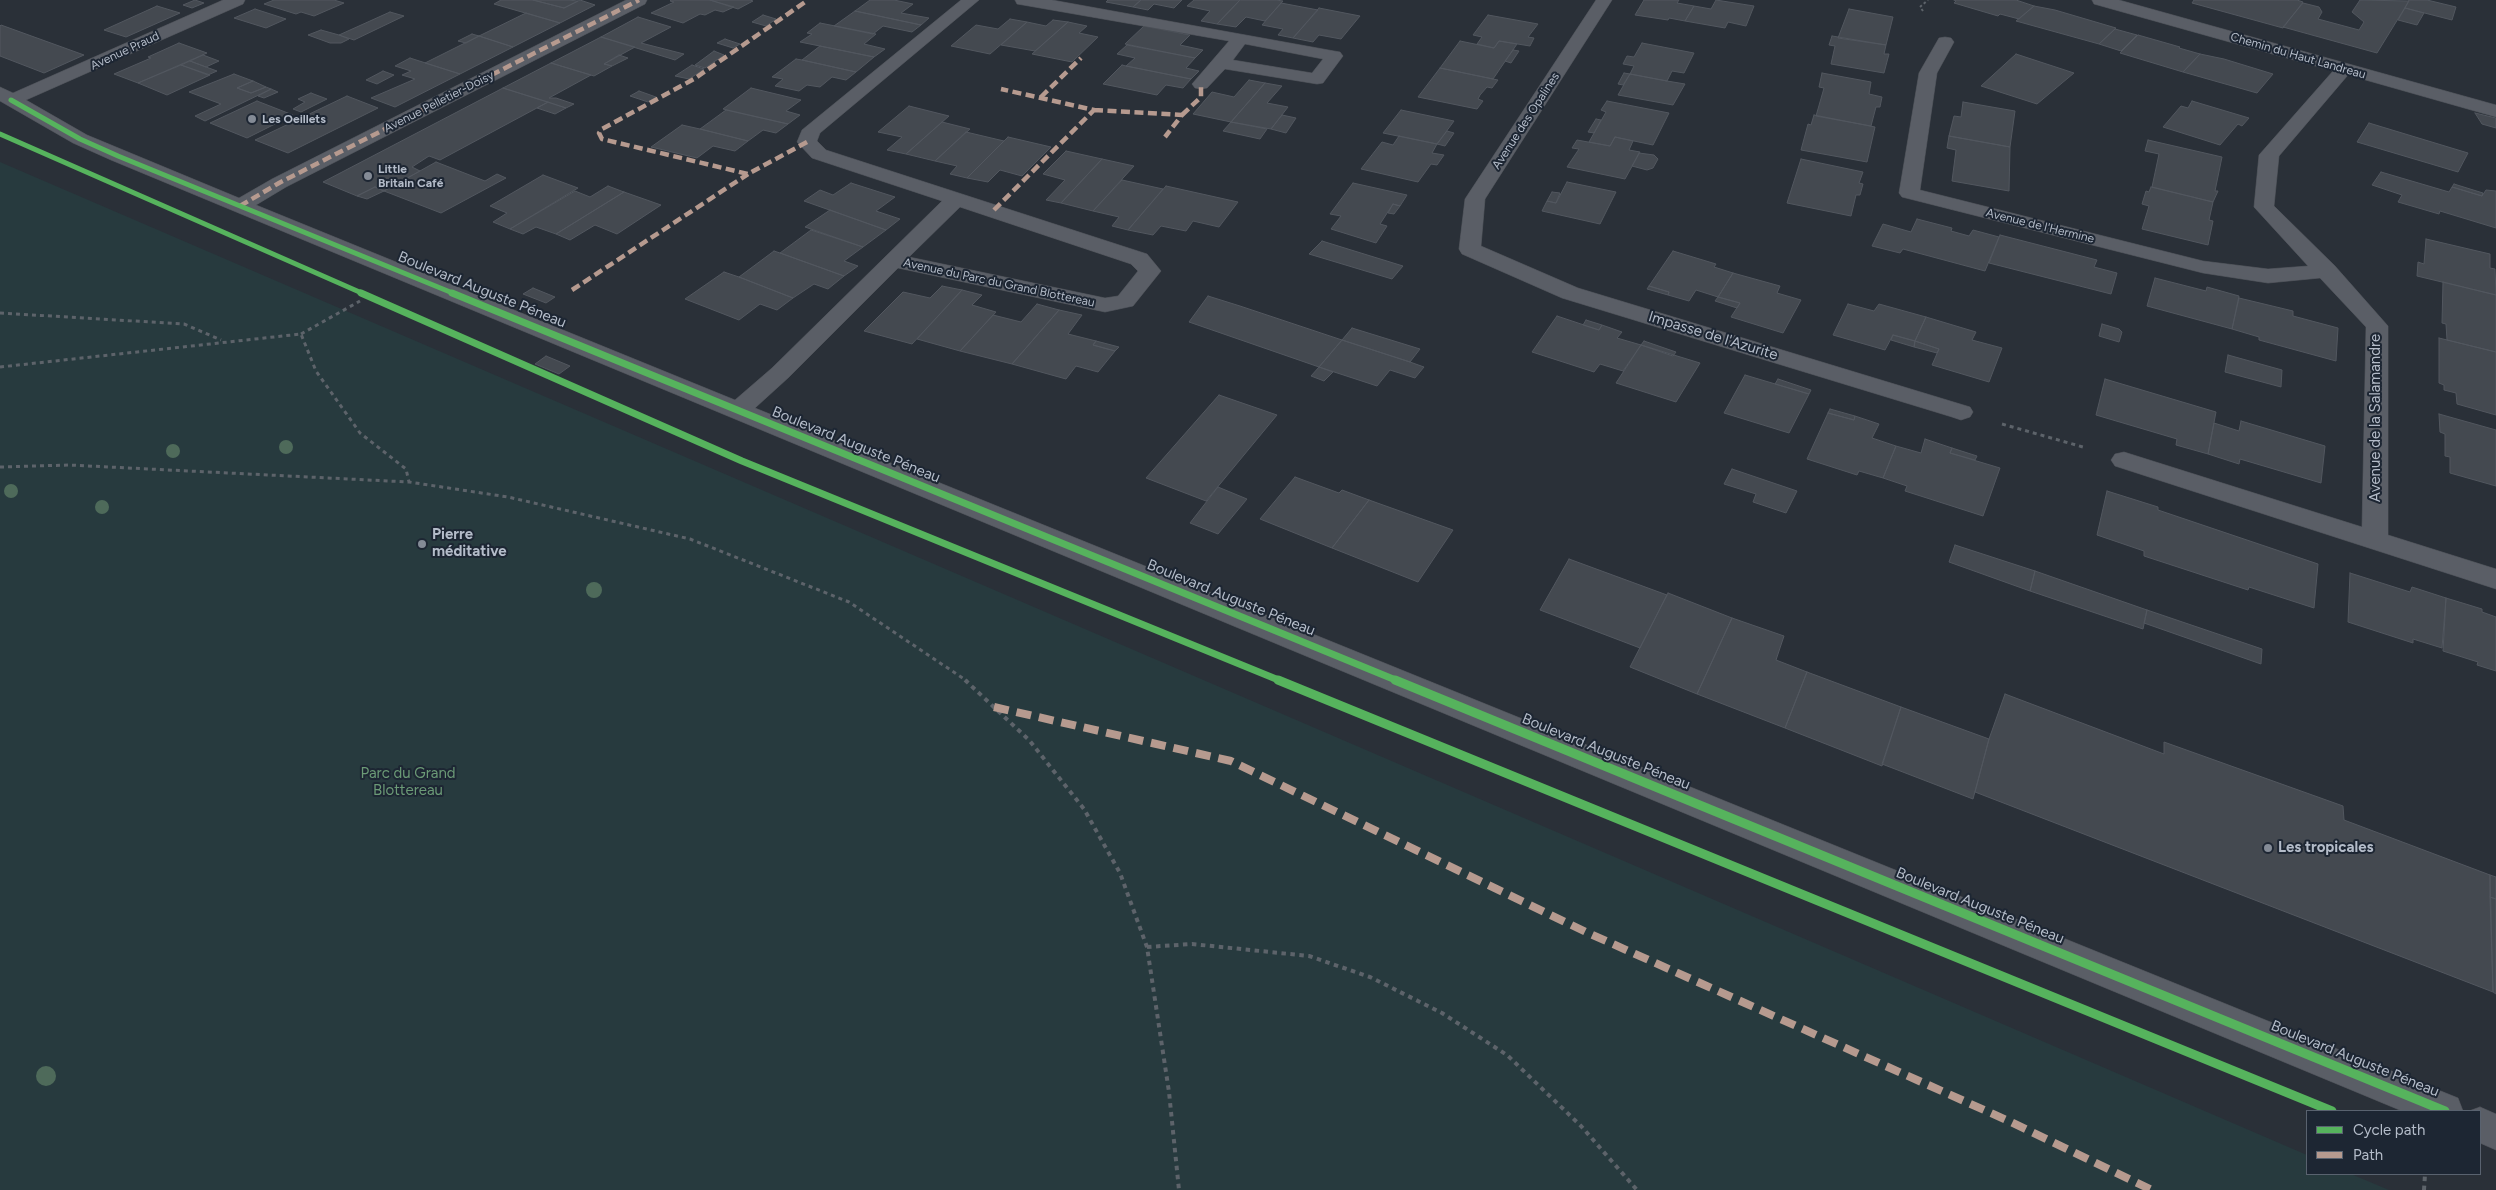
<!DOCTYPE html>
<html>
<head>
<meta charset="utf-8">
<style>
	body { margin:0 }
	#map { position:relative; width:2496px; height:1190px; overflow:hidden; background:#2a3038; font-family:Figtree,sans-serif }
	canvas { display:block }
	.legend { position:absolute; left:2306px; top:1110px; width:175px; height:65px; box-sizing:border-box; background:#1d2633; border:1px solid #59626f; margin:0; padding:6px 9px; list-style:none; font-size:15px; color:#b4bcc9 }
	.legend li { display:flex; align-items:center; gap:10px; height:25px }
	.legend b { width:25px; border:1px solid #59626f }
</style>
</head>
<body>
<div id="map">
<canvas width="2496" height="1190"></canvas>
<ul class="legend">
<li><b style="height:6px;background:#56b35d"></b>Cycle path</li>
<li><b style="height:6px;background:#b69a8f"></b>Path</li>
</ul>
</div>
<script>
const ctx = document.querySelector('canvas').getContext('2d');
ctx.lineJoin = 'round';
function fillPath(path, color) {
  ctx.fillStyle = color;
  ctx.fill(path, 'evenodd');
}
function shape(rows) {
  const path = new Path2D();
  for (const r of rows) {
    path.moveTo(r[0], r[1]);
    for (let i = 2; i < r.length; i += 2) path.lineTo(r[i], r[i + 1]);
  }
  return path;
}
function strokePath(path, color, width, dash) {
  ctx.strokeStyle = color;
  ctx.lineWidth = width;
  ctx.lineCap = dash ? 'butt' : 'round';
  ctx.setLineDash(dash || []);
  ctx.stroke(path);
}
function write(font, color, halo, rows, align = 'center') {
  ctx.font = font + ' Figtree,sans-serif';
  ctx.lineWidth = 4;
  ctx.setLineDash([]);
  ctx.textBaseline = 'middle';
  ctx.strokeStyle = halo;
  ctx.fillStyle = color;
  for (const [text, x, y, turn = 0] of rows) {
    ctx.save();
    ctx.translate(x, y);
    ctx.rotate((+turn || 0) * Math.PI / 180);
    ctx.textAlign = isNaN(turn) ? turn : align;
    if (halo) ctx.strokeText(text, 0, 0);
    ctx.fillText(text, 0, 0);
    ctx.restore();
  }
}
fillPath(shape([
	[0,162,2307,1155,2307,1174,2351,1174,2389,1190,0,1190]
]), '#273a3e');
const building = shape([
	[195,0,204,3,192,8,183,5,195,0],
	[274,0,334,0,344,3,314,16,301,12,296,14,264,4,274,0],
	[501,0,533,0,564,8,580,0,595,5,560,23,494,4,501,0],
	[533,0,568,0,578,1,564,8,533,0],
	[710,0,734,7,723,12,715,10,705,15,700,14,683,23,651,13,674,2,670,1,671,0,710,0],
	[710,0,750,0,753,1,738,9,710,0],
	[870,0,894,0,913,4,901,13,929,18,921,25,855,11,870,0],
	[1108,0,1141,0,1133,7,1106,2,1108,0],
	[1141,0,1182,0,1174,8,1154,4,1148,10,1133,7,1141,0],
	[1194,0,1240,0,1217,24,1201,21,1210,11,1187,6,1194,0],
	[1240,0,1276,0,1283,1,1265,21,1246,17,1236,27,1217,24,1240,0],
	[1644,0,1679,0,1677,3,1694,6,1685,21,1669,18,1668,20,1635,15,1644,0],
	[1716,0,1754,6,1746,26,1728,22,1725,28,1685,21,1694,6,1711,9,1716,0],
	[1954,0,2016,0,2034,6,2019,19,2000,14,1998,16,1954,3,1956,1,1954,0],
	[2194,0,2297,0,2303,2,2283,28,2192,3,2194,0],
	[2360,0,2409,1,2377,53,2283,27,2303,3,2319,7,2322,12,2318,19,2359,30,2364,22,2352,12,2360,0],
	[2409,0,2427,0,2456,7,2452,20,2405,8,2409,0],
	[1281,3,1318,10,1293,38,1278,35,1283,29,1262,25,1281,3],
	[157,6,180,13,126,37,104,30,157,6],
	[2034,6,2055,10,2116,28,2099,44,2016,21,2034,6],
	[1319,8,1360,16,1341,39,1319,35,1313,42,1293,38,1319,8],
	[2405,8,2424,13,2417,25,2398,20,2405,8],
	[255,9,286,19,266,28,234,18,255,9],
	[1849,9,1893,17,1886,45,1838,38,1849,9],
	[855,11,921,25,912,32,883,26,873,34,834,26,855,11],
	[390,12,404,16,354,40,339,35,390,12],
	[526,13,560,23,513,47,479,36,526,13],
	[763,15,776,19,766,26,752,22,763,15],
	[1488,15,1538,24,1528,37,1534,38,1530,46,1499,41,1494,48,1477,44,1482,37,1473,35,1488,15],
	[638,17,671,27,641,43,684,54,675,60,601,37,638,17],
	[1010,19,1027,22,990,54,951,46,976,25,998,29,1010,19],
	[1053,20,1068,22,1035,51,1001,45,1027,22,1046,26,1053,20],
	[1068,22,1087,26,1079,33,1098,37,1072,62,1032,54,1068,22],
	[820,23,876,34,864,44,885,49,874,57,800,42,812,34,807,33,820,23],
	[0,26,1,25,84,55,44,73,0,56,0,26],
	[1144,26,1190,35,1180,45,1203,50,1195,58,1125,44,1144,26],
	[2115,29,2137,35,2121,51,2099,44,2115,29],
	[321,30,339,35,349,39,341,43,330,43,308,35,321,30],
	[472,34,479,36,466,43,458,41,472,34],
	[2138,35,2180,47,2179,48,2200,54,2183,72,2120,53,2138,35],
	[479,36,513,47,460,74,425,63,479,36],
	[1832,36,1886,45,1884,54,1889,54,1884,73,1831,64,1835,46,1829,45,1832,36],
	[601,37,635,47,604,64,612,66,594,76,551,63,601,37],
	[725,39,740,44,733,48,717,43,725,39],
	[1460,41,1494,48,1499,41,1517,44,1493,79,1440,68,1460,41],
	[179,43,207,53,138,83,114,74,151,58,148,57,179,43],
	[1642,43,1694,53,1684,73,1672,71,1667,81,1630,74,1634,66,1623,64,1627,56,1634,57,1642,43],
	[1127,45,1195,58,1186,68,1199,71,1191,79,1126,66,1135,58,1117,54,1127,45],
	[820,46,874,57,856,72,802,60,820,46],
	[1513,50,1519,51,1511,63,1505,61,1513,50],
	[714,51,724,55,705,68,695,65,714,51],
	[2016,54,2074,73,2037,104,1981,86,2016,54],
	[2200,54,2224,59,2273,74,2257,93,2183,72,2200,54],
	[203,55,219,61,206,67,190,61,203,55],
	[619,55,628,58,612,66,604,64,619,55],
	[410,58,460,74,395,107,371,98,415,79,402,75,411,71,395,66,410,58],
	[796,59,802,60,856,72,846,80,832,77,820,87,807,85,799,91,775,86,783,79,772,77,796,59],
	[190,61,206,67,217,71,208,75,181,65,190,61],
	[551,63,591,75,549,98,556,98,574,104,566,108,503,88,551,63],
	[181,65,210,75,167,95,138,83,181,65],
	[692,65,704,69,689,79,675,76,692,65],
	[1122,65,1126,66,1191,79,1183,88,1166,85,1157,95,1103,84,1122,65],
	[1440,68,1493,79,1498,80,1492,88,1487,87,1480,95,1478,99,1483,101,1477,109,1418,97,1440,68],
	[383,71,394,75,377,84,366,80,383,71],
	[1624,73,1630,74,1623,85,1618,84,1624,73],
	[1822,73,1871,82,1869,94,1882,97,1880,107,1876,107,1871,126,1816,116,1824,88,1819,87,1822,73],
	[234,74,253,81,237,88,251,93,266,87,271,89,205,121,195,116,221,104,189,92,234,74],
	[1630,74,1667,81,1685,84,1673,105,1618,95,1630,74],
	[1249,80,1265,83,1231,122,1193,114,1212,92,1234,97,1249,80],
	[253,81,266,87,251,93,237,88,253,81],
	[1265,83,1282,86,1267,103,1288,107,1271,129,1231,122,1265,83],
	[503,88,548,102,440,160,429,156,412,167,420,171,384,191,375,187,357,196,323,182,503,88],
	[751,88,801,100,786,111,800,115,788,124,723,109,751,88],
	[271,89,278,92,264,98,258,96,271,89],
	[639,91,656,97,648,102,630,96,639,91],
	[311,93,327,99,301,112,293,109,305,102,298,99,311,93],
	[347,96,378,108,288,153,255,140,347,96],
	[257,101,293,115,247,138,210,123,257,101],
	[1607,101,1669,113,1653,145,1615,137,1610,146,1589,142,1606,112,1601,110,1607,101],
	[2192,101,2249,118,2242,126,2238,124,2220,145,2163,127,2181,106,2188,108,2192,101],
	[548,102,566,108,555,114,537,108,548,102],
	[1963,102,2015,111,2010,147,1949,136,1954,116,1961,117,1963,102],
	[909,106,949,116,906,154,887,150,902,137,878,132,909,106],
	[726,110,788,124,776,133,763,130,748,141,700,129,726,110],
	[1401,110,1454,121,1437,144,1383,133,1401,110],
	[2475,113,2496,118,2496,128,2482,124,2475,113],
	[1282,115,1296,118,1286,133,1271,129,1282,115],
	[1814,115,1875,127,1867,162,1801,150,1808,124,1811,125,1814,115],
	[1596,119,1601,120,1594,133,1588,132,1596,119],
	[942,122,970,129,935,161,906,154,942,122],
	[1231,122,1267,129,1260,139,1223,131,1231,122],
	[2369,123,2468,153,2458,172,2357,142,2369,123],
	[682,125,700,129,748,141,735,151,713,146,697,158,651,147,682,125],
	[1447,131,1454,133,1445,146,1437,144,1447,131],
	[966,132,1004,141,967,178,950,174,957,166,935,161,966,132],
	[1399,136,1437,144,1432,153,1444,155,1437,165,1431,164,1418,182,1361,169,1382,142,1393,145,1399,136],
	[1949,136,2010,147,2009,191,1952,181,1956,150,1947,148,1949,136],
	[1008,137,1051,147,1022,176,1000,170,988,182,967,178,1008,137],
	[1615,137,1633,141,1629,150,1640,152,1625,179,1567,167,1579,149,1572,148,1577,140,1610,146,1615,137],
	[2148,140,2222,157,2215,191,2218,191,2213,202,2152,187,2159,154,2145,151,2148,140],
	[1066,151,1102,159,1061,203,1046,200,1065,180,1043,174,1066,151],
	[1639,153,1654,155,1658,159,1653,168,1647,170,1632,166,1639,153],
	[1102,159,1134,166,1093,211,1061,203,1102,159],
	[1801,159,1863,172,1859,183,1863,184,1860,195,1856,195,1851,216,1787,203,1801,159],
	[436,162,485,181,497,174,506,178,441,213,384,191,436,162],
	[2381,172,2449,192,2452,187,2482,196,2486,190,2496,191,2496,228,2440,211,2439,214,2398,202,2402,195,2372,185,2381,172],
	[543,175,578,188,510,229,493,222,507,213,490,206,543,175],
	[1122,180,1163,189,1128,230,1112,226,1119,217,1093,211,1122,180],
	[1567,182,1616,192,1600,224,1542,211,1547,201,1556,203,1567,182],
	[851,183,895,197,876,211,900,219,886,230,804,201,820,190,833,195,851,183],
	[1353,183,1407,195,1400,206,1393,204,1380,224,1387,226,1376,243,1331,229,1341,216,1330,214,1353,183],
	[2454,184,2483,193,2482,196,2452,187,2454,184],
	[608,186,624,192,556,234,536,227,523,234,510,229,575,191,590,197,608,186],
	[1166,186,1238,202,1219,227,1193,221,1186,231,1161,226,1153,235,1128,230,1166,186],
	[375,187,384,191,367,199,357,196,375,187],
	[2151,187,2213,202,2209,220,2213,221,2208,245,2142,229,2149,206,2142,204,2146,191,2149,192,2151,187],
	[624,192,661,205,617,234,595,225,570,240,556,234,624,192],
	[1552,192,1560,193,1556,203,1547,201,1552,192],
	[1393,204,1400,206,1394,214,1388,213,1393,204],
	[830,210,886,230,863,247,805,227,830,210],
	[1917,219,1952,228,1951,231,1969,236,1973,230,1999,237,1985,271,1903,249,1900,253,1872,246,1883,224,1911,232,1917,219],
	[811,230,863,247,844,261,858,266,844,276,780,253,811,230],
	[2000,235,2097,260,2094,267,2117,273,2111,294,1989,263,2000,235],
	[2426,239,2490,254,2490,268,2495,269,2496,295,2417,276,2418,262,2424,264,2426,239],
	[1322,241,1403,266,1392,279,1309,254,1322,241],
	[774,251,780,253,844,276,828,289,814,284,793,298,739,277,774,251],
	[1673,251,1716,264,1714,267,1733,273,1718,297,1696,290,1689,301,1668,295,1669,292,1649,286,1673,251],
	[724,272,739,277,793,298,777,310,760,304,739,320,685,299,724,272],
	[1733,273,1780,286,1777,293,1801,300,1783,333,1731,317,1740,303,1718,297,1733,273],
	[2155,278,2206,291,2207,287,2239,296,2232,329,2147,306,2155,278],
	[2443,282,2496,295,2496,352,2447,340,2446,324,2442,323,2443,282],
	[942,286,962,290,912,344,864,331,903,292,930,298,942,286],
	[1649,286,1669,292,1668,295,1647,289,1649,286],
	[533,288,555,297,546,303,523,294,533,288],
	[962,290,982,295,972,305,996,312,960,351,917,339,962,290],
	[1208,296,1240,306,1342,340,1319,367,1189,322,1208,296],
	[1718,297,1740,303,1737,308,1715,301,1718,297],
	[2239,298,2293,311,2293,316,2338,328,2336,361,2259,340,2259,337,2232,329,2239,298],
	[1037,304,1059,310,1012,364,960,351,993,315,1021,322,1037,304],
	[1848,304,1874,311,1879,304,1926,317,1915,341,1893,335,1885,350,1833,335,1848,304],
	[1059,310,1082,315,1068,334,1096,341,1093,345,1115,351,1098,372,1076,366,1066,379,1012,364,1059,310],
	[1557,316,1599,330,1602,325,1622,332,1617,338,1641,345,1623,371,1600,364,1594,372,1532,352,1557,316],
	[1926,317,1976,332,1972,340,2002,348,1989,382,1932,365,1939,349,1915,341,1926,317],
	[1586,320,1602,325,1599,330,1583,325,1586,320],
	[2102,324,2119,329,2122,332,2119,342,2099,336,2102,324],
	[1352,328,1420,349,1410,362,1342,340,1352,328],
	[1893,335,1915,341,1914,347,1891,340,1893,335],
	[2439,338,2496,352,2496,415,2457,404,2456,393,2444,390,2444,385,2439,383,2439,338],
	[1342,340,1410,362,1424,367,1415,378,1390,370,1377,386,1319,367,1342,340],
	[1096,341,1119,347,1115,351,1093,345,1096,341],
	[1644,341,1676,352,1673,356,1641,345,1644,341],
	[1915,341,1939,349,1937,353,1914,347,1915,341],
	[1641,345,1700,363,1676,402,1616,383,1641,345],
	[2228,355,2282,370,2281,387,2225,372,2228,355],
	[546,356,570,366,559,374,535,364,546,356],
	[1319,367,1333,372,1324,381,1311,376,1319,367],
	[1745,375,1809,394,1789,433,1724,413,1745,375],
	[1778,379,1811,390,1809,394,1775,384,1778,379],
	[2105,379,2216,412,2208,454,2176,445,2177,439,2096,415,2105,379],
	[1219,395,1277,415,1206,501,1146,478,1219,395],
	[1830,409,1855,416,1854,420,1828,413,1830,409],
	[1828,413,1854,420,1855,416,1879,424,1872,438,1896,446,1883,478,1859,471,1857,475,1807,459,1828,413],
	[2439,414,2496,430,2496,486,2450,473,2450,457,2445,456,2445,434,2440,432,2439,414],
	[2241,421,2325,446,2321,483,2240,459,2239,464,2208,454,2214,423,2239,431,2241,421],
	[1925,439,1952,448,1950,453,2000,468,1983,516,1905,491,1907,486,1883,478,1896,446,1921,453,1925,439],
	[1952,448,1977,456,1975,460,1950,453,1952,448],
	[1732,469,1797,491,1786,513,1753,502,1756,494,1724,484,1732,469],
	[1295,477,1339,493,1342,490,1369,500,1332,548,1260,519,1295,477],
	[1218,487,1247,499,1218,534,1190,523,1218,487],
	[2107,491,2158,507,2158,510,2318,564,2314,608,2249,587,2248,590,2144,556,2144,551,2097,535,2107,491],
	[1369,500,1453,530,1418,582,1332,548,1369,500],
	[1955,545,2035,571,2030,591,1949,562,1955,545],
	[1569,559,1667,595,1640,648,1540,610,1569,559],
	[2035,571,2147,610,2143,629,2030,591,2035,571],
	[2350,573,2410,592,2412,587,2446,598,2442,648,2413,639,2413,643,2348,622,2350,573],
	[1668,593,1732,618,1697,694,1630,667,1668,593],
	[2446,598,2482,609,2482,612,2496,617,2496,671,2477,665,2478,662,2443,651,2446,598],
	[2147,610,2262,649,2261,664,2144,623,2147,610],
	[1732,618,1784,636,1776,660,1807,672,1785,728,1697,694,1732,618],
	[1807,672,1901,707,1882,766,1785,728,1807,672],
	[2005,694,2164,754,2164,742,2343,806,2344,820,2490,875,2493,992,1975,792,1989,739,2005,694],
	[1901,707,1989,739,1973,799,1882,764,1901,707],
	[2490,875,2496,877,2496,899,2490,897,2490,875],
	[2490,897,2496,899,2496,994,2493,992,2490,897]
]);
fillPath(building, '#444950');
strokePath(building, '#52575f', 1);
const minor = shape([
	[223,0,245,0,243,4,26,100,87,135,239,198,272,179,626,0,647,0,645,4,286,187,256,205,735,400,772,368,942,201,812,158,797,142,802,130,961,0,979,0,820,133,817,141,826,150,1147,254,1161,271,1133,306,1105,312,898,268,788,378,755,408,2458,1098,2463,1111,2402,1111,111,160,73,143,0,101,0,87,13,93,223,0],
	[960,207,1131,264,1138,271,1118,296,1105,298,909,257,960,207],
	[1015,0,1052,0,1334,51,1340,52,1343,56,1323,83,1317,84,1225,69,1207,88,1201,89,1195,88,1192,84,1229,41,1023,5,1017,4,1015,0],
	[1245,44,1323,59,1312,73,1233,60,1245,44],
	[1596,0,1612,0,1485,199,1481,246,1578,288,1970,407,1973,412,1970,417,1961,420,1952,417,1562,298,1462,254,1459,249,1465,199,1596,0],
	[2092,0,2119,0,2496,105,2496,117,2348,75,2279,156,2274,206,2335,266,2388,326,2388,535,2496,569,2496,589,2115,466,2111,460,2115,454,2124,452,2362,527,2366,327,2320,278,2268,283,2203,273,1902,197,1899,193,1919,73,1939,38,1945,37,1951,38,1954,42,1937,73,1920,190,2203,261,2268,269,2308,266,2254,207,2259,155,2333,71,2094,4,2092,0],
	[2480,1107,2496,1114,2496,1150,2480,1143,2480,1111,2469,1111,2480,1107]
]);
strokePath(minor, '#484c53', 1);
strokePath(shape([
	[1923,11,1920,7,1928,0]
]), '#5d636a', 2, [2.5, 2.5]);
strokePath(shape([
	[0,313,184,324,221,340],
	[301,334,360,301],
	[0,367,301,334,316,371,360,433,406,469,409,482],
	[2002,424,2083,447],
	[0,467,69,465,409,482,508,497,690,539,849,602,967,681]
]), '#5d636a', 3, [4, 4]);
strokePath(shape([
	[965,680,1029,740,1084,809,1120,873,1147,947,1169,1092,1179,1190],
	[1147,947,1192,944,1309,956,1370,977,1442,1013,1507,1055,1581,1126,1637,1190],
	[2424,1190,2425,1174]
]), '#5d636a', 4, [4.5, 4.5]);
fillPath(minor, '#5a5e66');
strokePath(shape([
	[1041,97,1081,58],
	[1094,110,1182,115,1165,137],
	[1182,115,1201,97,1201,84],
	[807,142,748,174,602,139,599,133,602,129,694,79,808,0],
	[240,206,279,183,639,0],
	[994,210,1094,110,1001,89],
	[572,290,748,174]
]), '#b69a8f', 4.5, [9, 4.5]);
strokePath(shape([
	[994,707,1231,761,1586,932,2011,1122,2152,1190]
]), '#b69a8f', 8, [15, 8]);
strokePath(shape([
	[11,100,80,139,118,156,455,294],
	[0,134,364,294]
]), '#56b35d', 5);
strokePath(shape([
	[361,293,742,461,1281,681],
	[452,293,1398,681]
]), '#56b35d', 7);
strokePath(shape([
	[1278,680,2332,1111],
	[1395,680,2445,1111]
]), '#56b35d', 9);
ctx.fillStyle = '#4e6a5a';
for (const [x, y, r] of [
	[286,447,7],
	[173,451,7],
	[11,491,7],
	[102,507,7],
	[594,590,8],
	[46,1076,10]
]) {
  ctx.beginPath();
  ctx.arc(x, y, r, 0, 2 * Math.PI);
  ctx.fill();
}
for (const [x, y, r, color] of [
	[252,119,5,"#848b96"],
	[368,176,5,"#848b96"],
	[422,544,5,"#848b96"],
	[2268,848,5,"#848b96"]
]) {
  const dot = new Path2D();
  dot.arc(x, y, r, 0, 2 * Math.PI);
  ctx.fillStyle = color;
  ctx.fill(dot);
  strokePath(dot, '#1d2633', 2);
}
write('12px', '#b4bcc9', '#1d2633', [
	["Avenue Praud",125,51,-25],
	["Chemin du Haut Landreau",2298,56,16],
	["Avenue Pelletier-Doisy",439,102,-27],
	["Avenue des Opalines",1526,121,-57],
	["Avenue de l'Hermine",2040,226,14],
	["Avenue du Parc du Grand Blottereau",999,283,12]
]);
write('bold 12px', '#b4bcc9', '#1d2633', [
	["Les Oeillets",262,119],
	["Little",378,169],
	["Britain Café",378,183]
], 'left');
write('15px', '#b4bcc9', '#1d2633', [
	["Boulevard Auguste Péneau",482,290,22],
	["Impasse de l'Azurite",1713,336,17],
	["Avenue de la Salamandre",2376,418,-90],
	["Boulevard Auguste Péneau",856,445,22],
	["Boulevard Auguste Péneau",1231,598,22],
	["Boulevard Auguste Péneau",1606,752,22],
	["Boulevard Auguste Péneau",1980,906,22],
	["Boulevard Auguste Péneau",2355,1059,22]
]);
write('bold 15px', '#b4bcc9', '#1d2633', [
	["Pierre",432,535],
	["méditative",432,552],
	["Les tropicales",2278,848]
], 'left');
write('15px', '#6b9a76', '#1d2633', [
	["Parc du Grand",408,774],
	["Blottereau",408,791]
]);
</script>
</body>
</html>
